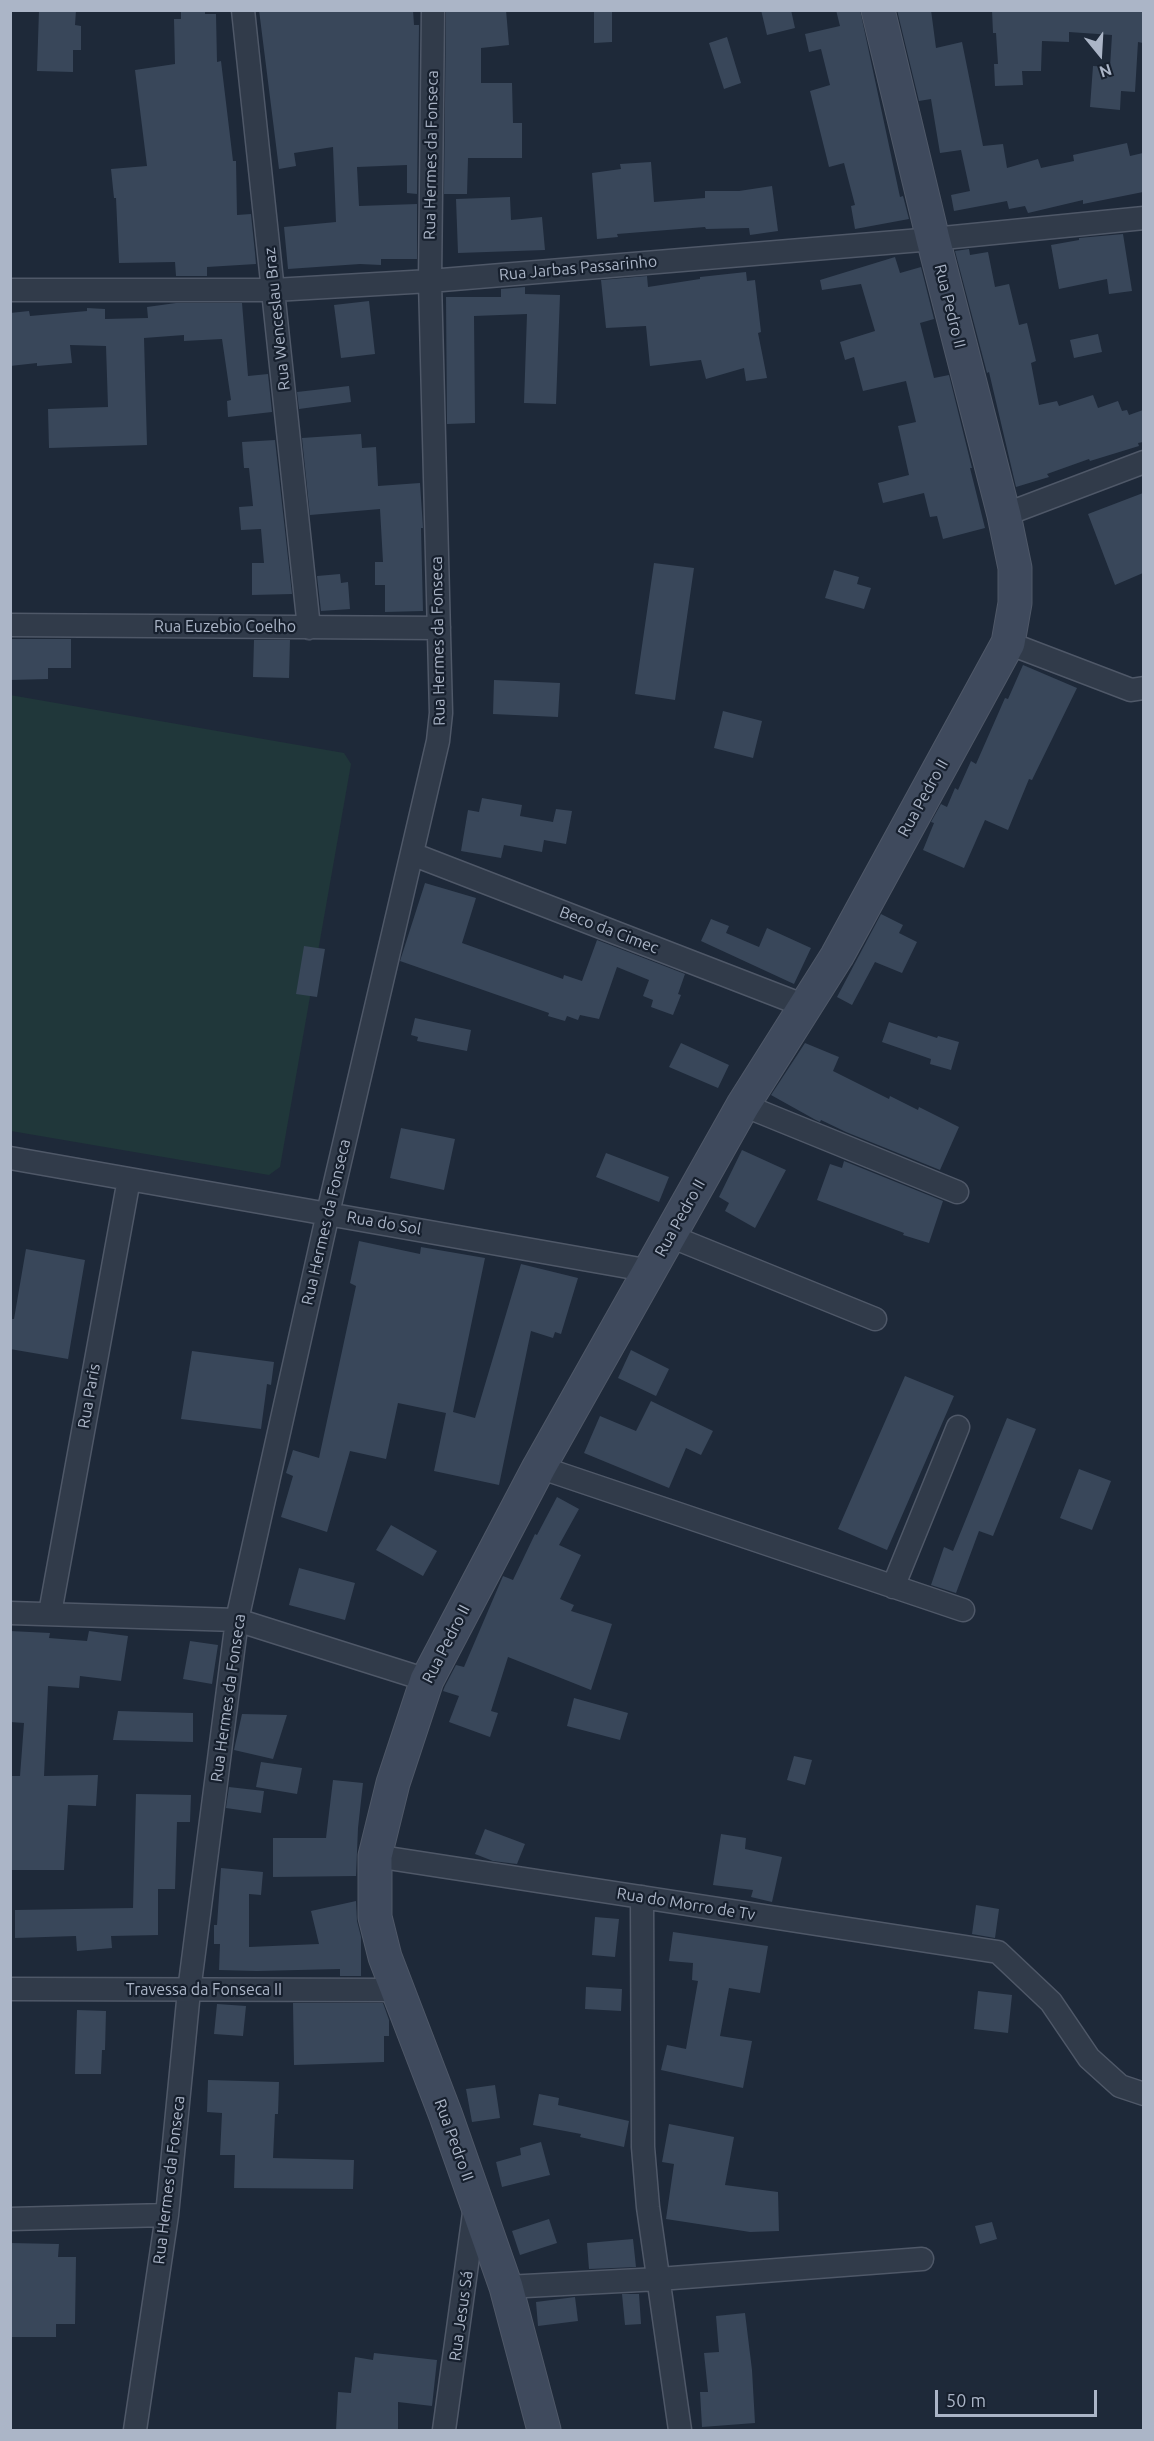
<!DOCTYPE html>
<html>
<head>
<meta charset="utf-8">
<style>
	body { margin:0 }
	#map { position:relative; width:1154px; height:2441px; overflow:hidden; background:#1e2939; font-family:Ubuntu,sans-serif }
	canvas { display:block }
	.frame { position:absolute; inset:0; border:12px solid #abb5c7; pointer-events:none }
	.north { position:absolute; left:1070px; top:24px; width:60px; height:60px; -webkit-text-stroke:4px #17202e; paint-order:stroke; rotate:162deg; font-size:16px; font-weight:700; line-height:24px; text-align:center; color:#abb5c7 }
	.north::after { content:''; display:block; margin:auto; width:21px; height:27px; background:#abb5c7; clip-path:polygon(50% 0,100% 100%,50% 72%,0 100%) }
	.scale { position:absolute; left:935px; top:2390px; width:162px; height:27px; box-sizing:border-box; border:3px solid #abb5c7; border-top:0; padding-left:8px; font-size:18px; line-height:21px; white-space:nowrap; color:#abb5c7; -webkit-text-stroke:4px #17202e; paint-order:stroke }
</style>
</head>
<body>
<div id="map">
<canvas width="1154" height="2441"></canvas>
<div class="frame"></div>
<div class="north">N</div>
<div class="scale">50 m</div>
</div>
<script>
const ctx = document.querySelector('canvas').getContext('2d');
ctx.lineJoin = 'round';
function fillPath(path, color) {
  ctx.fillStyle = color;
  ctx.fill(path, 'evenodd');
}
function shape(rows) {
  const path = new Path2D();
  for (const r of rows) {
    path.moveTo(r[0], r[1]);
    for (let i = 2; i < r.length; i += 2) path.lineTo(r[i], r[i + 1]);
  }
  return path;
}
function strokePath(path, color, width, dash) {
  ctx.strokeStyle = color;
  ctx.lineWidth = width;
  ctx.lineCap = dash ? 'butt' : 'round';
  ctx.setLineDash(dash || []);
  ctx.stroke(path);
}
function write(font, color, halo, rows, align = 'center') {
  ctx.font = font + ' Ubuntu,sans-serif';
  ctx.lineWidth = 4.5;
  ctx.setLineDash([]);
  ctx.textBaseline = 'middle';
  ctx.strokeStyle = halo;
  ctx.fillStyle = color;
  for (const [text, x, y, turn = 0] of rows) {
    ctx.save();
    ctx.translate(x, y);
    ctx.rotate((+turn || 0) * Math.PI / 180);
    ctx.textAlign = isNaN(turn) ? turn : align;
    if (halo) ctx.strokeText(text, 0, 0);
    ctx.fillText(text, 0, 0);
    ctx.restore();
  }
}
fillPath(shape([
	[10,695,344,753,351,764,280,1167,269,1175,11,1131]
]), '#20373a');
fillPath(shape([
	[39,10,76,10,75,25,81,26,81,50,73,50,73,72,37,71],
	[181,10,205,10,205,14,216,14,217,62,221,61,233,161,236,161,237,215,251,214,255,253,256,264,207,267,207,276,176,276,175,262,119,263,116,198,114,198,111,169,147,166,135,70,175,64,174,19,181,19],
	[259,10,413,10,414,25,419,25,417,194,407,193,407,165,357,167,359,206,417,204,417,259,381,259,381,265,360,264,288,269,284,227,336,222,333,147,294,153,296,166,279,169],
	[446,10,506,10,509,45,481,48,481,83,512,83,513,123,522,123,522,158,468,158,467,194,444,194],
	[594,10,612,10,612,42,594,43],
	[761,10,791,10,795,28,767,35],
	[836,10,860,10,900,197,903,196,909,219,855,229,851,206,855,205,844,163,829,167,810,91,830,85,821,49,809,52,805,34,840,26],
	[897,10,931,10,936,48,962,42,983,146,1003,144,1007,168,1038,159,1041,168,1074,161,1073,155,1127,143,1130,156,1143,153,1143,192,1083,204,1083,200,1028,213,1025,206,1009,209,1007,201,954,211,951,195,970,191,961,150,940,153,931,99,919,101],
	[992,10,1143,10,1143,43,1138,42,1135,92,1121,91,1120,110,1090,107,1093,66,1110,67,1112,35,1069,32,1069,42,1042,41,1041,71,1022,71,1023,85,995,86,994,64,998,64,996,33,993,33],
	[727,37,741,83,724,89,709,43],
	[651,162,654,202,705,198,705,191,739,191,772,186,778,231,750,235,749,228,706,229,705,227,617,234,618,237,597,239,592,173,621,169,620,164],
	[510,197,511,220,542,217,545,250,458,253,456,199],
	[1123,234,1132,291,1109,294,1107,279,1059,289,1051,245,1079,240,1079,238],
	[969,249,970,255,988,252,995,287,1009,284,1019,325,1027,323,1036,361,1031,363,1039,405,1057,401,1059,406,1093,395,1098,408,1118,401,1122,411,1127,410,1129,415,1143,410,1143,442,1138,443,1139,446,1090,461,1089,459,1047,474,1049,477,1016,487,989,372,987,373,955,251],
	[895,257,900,273,921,267,934,319,920,323,934,378,949,375,972,468,970,468,985,528,943,539,937,516,930,517,924,493,883,503,878,483,909,475,898,426,916,422,906,381,863,391,854,357,845,360,840,342,875,331,861,284,822,290,820,280],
	[746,272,747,281,755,280,761,332,758,333,767,378,746,381,744,368,706,379,701,360,650,366,646,326,606,328,601,280,647,276,648,287,700,279,700,277],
	[525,287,525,294,560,295,556,404,524,403,527,314,474,316,475,423,447,424,446,297,501,297,501,289],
	[369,301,375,354,341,358,334,305],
	[176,303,242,303,248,376,268,374,272,412,228,417,227,401,231,400,222,339,184,341,184,335,144,338,147,445,49,448,48,409,108,407,106,346,70,345,72,363,37,366,37,363,10,366,10,313,29,311,30,316,87,311,87,308,105,309,105,319,148,318,147,307],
	[1098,334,1102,352,1074,358,1070,340],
	[349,386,351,402,299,409,297,392],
	[361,434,362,448,376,447,378,486,420,483,423,528,421,528,423,611,385,612,385,585,375,585,375,562,383,562,380,509,310,515,302,438],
	[275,440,292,594,252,595,252,563,264,563,261,529,241,530,239,507,253,506,249,468,244,468,242,442],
	[1143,493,1143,573,1115,585,1088,514],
	[654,563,694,568,675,700,635,694],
	[834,570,859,577,857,584,871,588,864,609,825,598],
	[340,574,341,583,348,582,350,609,321,611,317,576],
	[10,639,71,639,71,668,48,668,48,679,10,680],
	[254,640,290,640,289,678,253,677],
	[1023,665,1077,688,1032,780,1029,779,1008,830,985,820,964,868,923,850,934,823,931,822,941,804,947,807,955,788,958,790,971,761,976,764,1005,698,1008,699],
	[494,680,560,683,558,717,493,714],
	[723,711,762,721,753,758,714,748],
	[482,798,522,805,520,816,553,822,556,809,572,811,566,844,544,840,542,852,504,845,501,858,461,851,468,810,479,812],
	[425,883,476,898,462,943,563,979,564,975,582,981,597,940,685,974,678,994,681,995,673,1015,651,1007,653,1000,643,996,649,980,617,967,599,1019,580,1015,578,1020,567,1016,565,1021,548,1016,549,1013,400,961],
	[881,914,903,925,899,933,917,942,902,973,875,962,852,1005,837,997],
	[711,919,729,926,726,933,759,947,767,928,811,948,794,984,701,941],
	[304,946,325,949,317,997,296,994],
	[415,1018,471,1030,467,1051,417,1041,418,1037,411,1035],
	[889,1022,937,1038,938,1036,959,1042,951,1070,930,1064,931,1059,882,1042],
	[681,1043,729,1065,718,1088,669,1067],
	[805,1043,839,1057,833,1071,889,1099,890,1096,918,1110,919,1107,959,1127,940,1170,846,1132,821,1120,820,1122,814,1119,771,1095],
	[401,1128,455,1139,444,1190,390,1178],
	[742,1150,786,1170,755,1228,725,1211,729,1203,719,1197],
	[606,1153,669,1177,659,1202,596,1177],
	[844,1161,943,1201,929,1243,903,1235,904,1233,817,1200,830,1164,842,1168],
	[359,1241,420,1254,421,1247,485,1258,453,1412,475,1418,521,1264,578,1278,561,1334,555,1332,553,1338,531,1331,499,1485,434,1471,446,1413,398,1403,386,1459,350,1451,327,1532,281,1517,293,1476,286,1473,293,1450,319,1458,356,1286,350,1283],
	[26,1249,85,1260,68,1359,10,1349,10,1319,14,1319],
	[631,1350,669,1369,656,1396,618,1378],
	[192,1351,274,1362,271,1385,267,1384,261,1429,181,1419],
	[905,1376,954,1396,887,1550,838,1529],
	[651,1401,713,1431,701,1455,686,1448,669,1488,584,1453,600,1416,636,1431],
	[1007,1418,1036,1429,993,1536,979,1531,956,1593,931,1585,944,1547,953,1551],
	[1079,1469,1111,1481,1092,1530,1060,1518],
	[557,1497,579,1509,559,1545,581,1555,560,1599,574,1605,571,1611,612,1624,591,1690,508,1657,491,1711,498,1713,490,1737,449,1722,459,1696,443,1691,445,1686,456,1665,464,1667,503,1576,513,1580,535,1534,537,1535],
	[391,1525,437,1551,423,1576,376,1550],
	[299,1568,355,1583,345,1620,289,1605],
	[10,1631,50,1633,49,1638,87,1641,89,1631,128,1636,121,1681,80,1676,79,1688,48,1686,44,1776,98,1775,96,1806,68,1805,64,1870,10,1870,10,1776,20,1776,24,1723,10,1722],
	[190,1641,218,1645,212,1684,183,1679],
	[574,1698,628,1713,620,1740,567,1726],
	[118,1711,193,1713,193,1742,113,1740],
	[242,1714,287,1715,273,1759,234,1750],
	[794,1756,812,1760,805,1785,787,1780],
	[261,1762,302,1768,297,1794,256,1787],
	[333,1780,363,1783,358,1828,356,1876,273,1877,273,1838,326,1838],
	[229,1787,264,1791,261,1813,226,1808],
	[136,1794,191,1795,190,1822,177,1822,175,1889,158,1889,158,1935,111,1936,112,1948,77,1951,76,1936,15,1938,15,1910,133,1908],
	[485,1829,525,1844,517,1864,493,1861,475,1854],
	[721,1834,746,1838,745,1849,782,1857,772,1902,751,1897,753,1890,713,1885],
	[221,1868,263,1872,261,1895,249,1894,249,1947,319,1944,311,1911,356,1901,357,1921,361,1937,361,1976,340,1976,340,1969,257,1971,219,1970,220,1944,214,1944,214,1925,217,1925],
	[976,1905,999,1909,995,1938,972,1934],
	[595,1917,619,1919,615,1957,592,1955],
	[673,1932,768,1946,760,1993,729,1988,720,2036,752,2041,743,2088,661,2070,667,2045,686,2049,698,1981,692,1980,693,1963,669,1961],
	[586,1987,622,1989,621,2011,585,2009],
	[978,1991,1012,1995,1008,2033,974,2029],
	[293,2003,383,2003,389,2020,389,2036,384,2036,384,2062,294,2065],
	[217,2004,246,2006,243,2036,214,2034],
	[77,2010,106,2011,105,2050,102,2050,101,2074,75,2074],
	[208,2080,279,2082,278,2114,275,2114,273,2158,354,2160,353,2189,234,2188,235,2155,220,2155,222,2113,207,2112],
	[495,2085,500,2118,472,2122,466,2089],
	[539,2094,559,2098,558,2105,629,2121,624,2147,580,2137,581,2134,533,2125],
	[669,2124,734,2137,725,2185,778,2192,779,2231,750,2232,666,2219,674,2164,662,2162],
	[541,2142,550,2175,502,2187,496,2162,521,2155,520,2148],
	[549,2219,557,2243,520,2255,512,2231],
	[992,2222,997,2239,980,2244,975,2226],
	[633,2239,636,2267,589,2269,587,2243],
	[10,2243,59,2244,58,2257,76,2257,75,2324,56,2324,56,2337,10,2337],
	[622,2294,639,2294,641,2324,625,2325],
	[575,2297,578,2321,538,2326,536,2302],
	[745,2313,752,2370,755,2423,702,2427,700,2392,708,2392,704,2353,719,2352,716,2316],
	[374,2353,437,2360,432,2406,398,2402,398,2430,336,2430,338,2392,351,2393,355,2357,373,2360]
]), '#39475a');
const street = shape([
	[243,10,309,628],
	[10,290,274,290,430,281,933,239,1144,218],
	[1004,515,1144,462],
	[10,625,439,628],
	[1008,643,1131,690,1144,688],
	[412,854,805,1006],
	[743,1105,957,1192],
	[10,1158,651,1271],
	[670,1236,875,1319],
	[539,1467,963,1610],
	[893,1587,958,1427],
	[10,1613,237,1620,427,1680],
	[50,1613,129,1179],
	[375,1856,998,1952,1051,2002,1089,2058,1120,2086,1144,2094],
	[642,1897,643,2147,648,2207,680,2430],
	[10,1989,398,1990],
	[10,2219,167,2215],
	[506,2287,659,2279,922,2259],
	[135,2430,167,2215,189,1991,237,1620,328,1213,438,741,441,713,430,281,433,10],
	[444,2430,475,2206]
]);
const secondary = shape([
	[544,2430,506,2287,446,2116,385,1957,375,1917,375,1856,393,1783,427,1680,539,1467,743,1105,837,956,1008,643,1015,603,1015,568,1004,515,933,239,878,10]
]);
strokePath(street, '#4f5868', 25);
strokePath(secondary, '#4f5868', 35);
strokePath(street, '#313b4a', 22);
strokePath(secondary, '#3f4a5d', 33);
write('16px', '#abb5c7', '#17202e', [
	["Rua Hermes da Fonseca",431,155,-89],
	["Rua Jarbas Passarinho",578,268,-5],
	["Rua Pedro II",950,306,76],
	["Rua Wenceslau Braz",277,319,-96],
	["Rua Euzebio Coelho",225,627],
	["Rua Hermes da Fonseca",438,641,-91],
	["Rua Pedro II",923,798,-61],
	["Beco da Cimec",609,930,21],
	["Rua Pedro II",680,1218,-61],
	["Rua Hermes da Fonseca",326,1222,-77],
	["Rua do Sol",384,1223,10],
	["Rua Paris",89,1396,-80],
	["Rua Pedro II",446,1644,-63],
	["Rua Hermes da Fonseca",228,1698,-82],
	["Rua do Morro de Tv",686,1904,9],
	["Travessa da Fonseca II",204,1990],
	["Rua Pedro II",454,2140,70],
	["Rua Hermes da Fonseca",169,2180,-83],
	["Rua Jesus Sá",461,2316,-82]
]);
</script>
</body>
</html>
